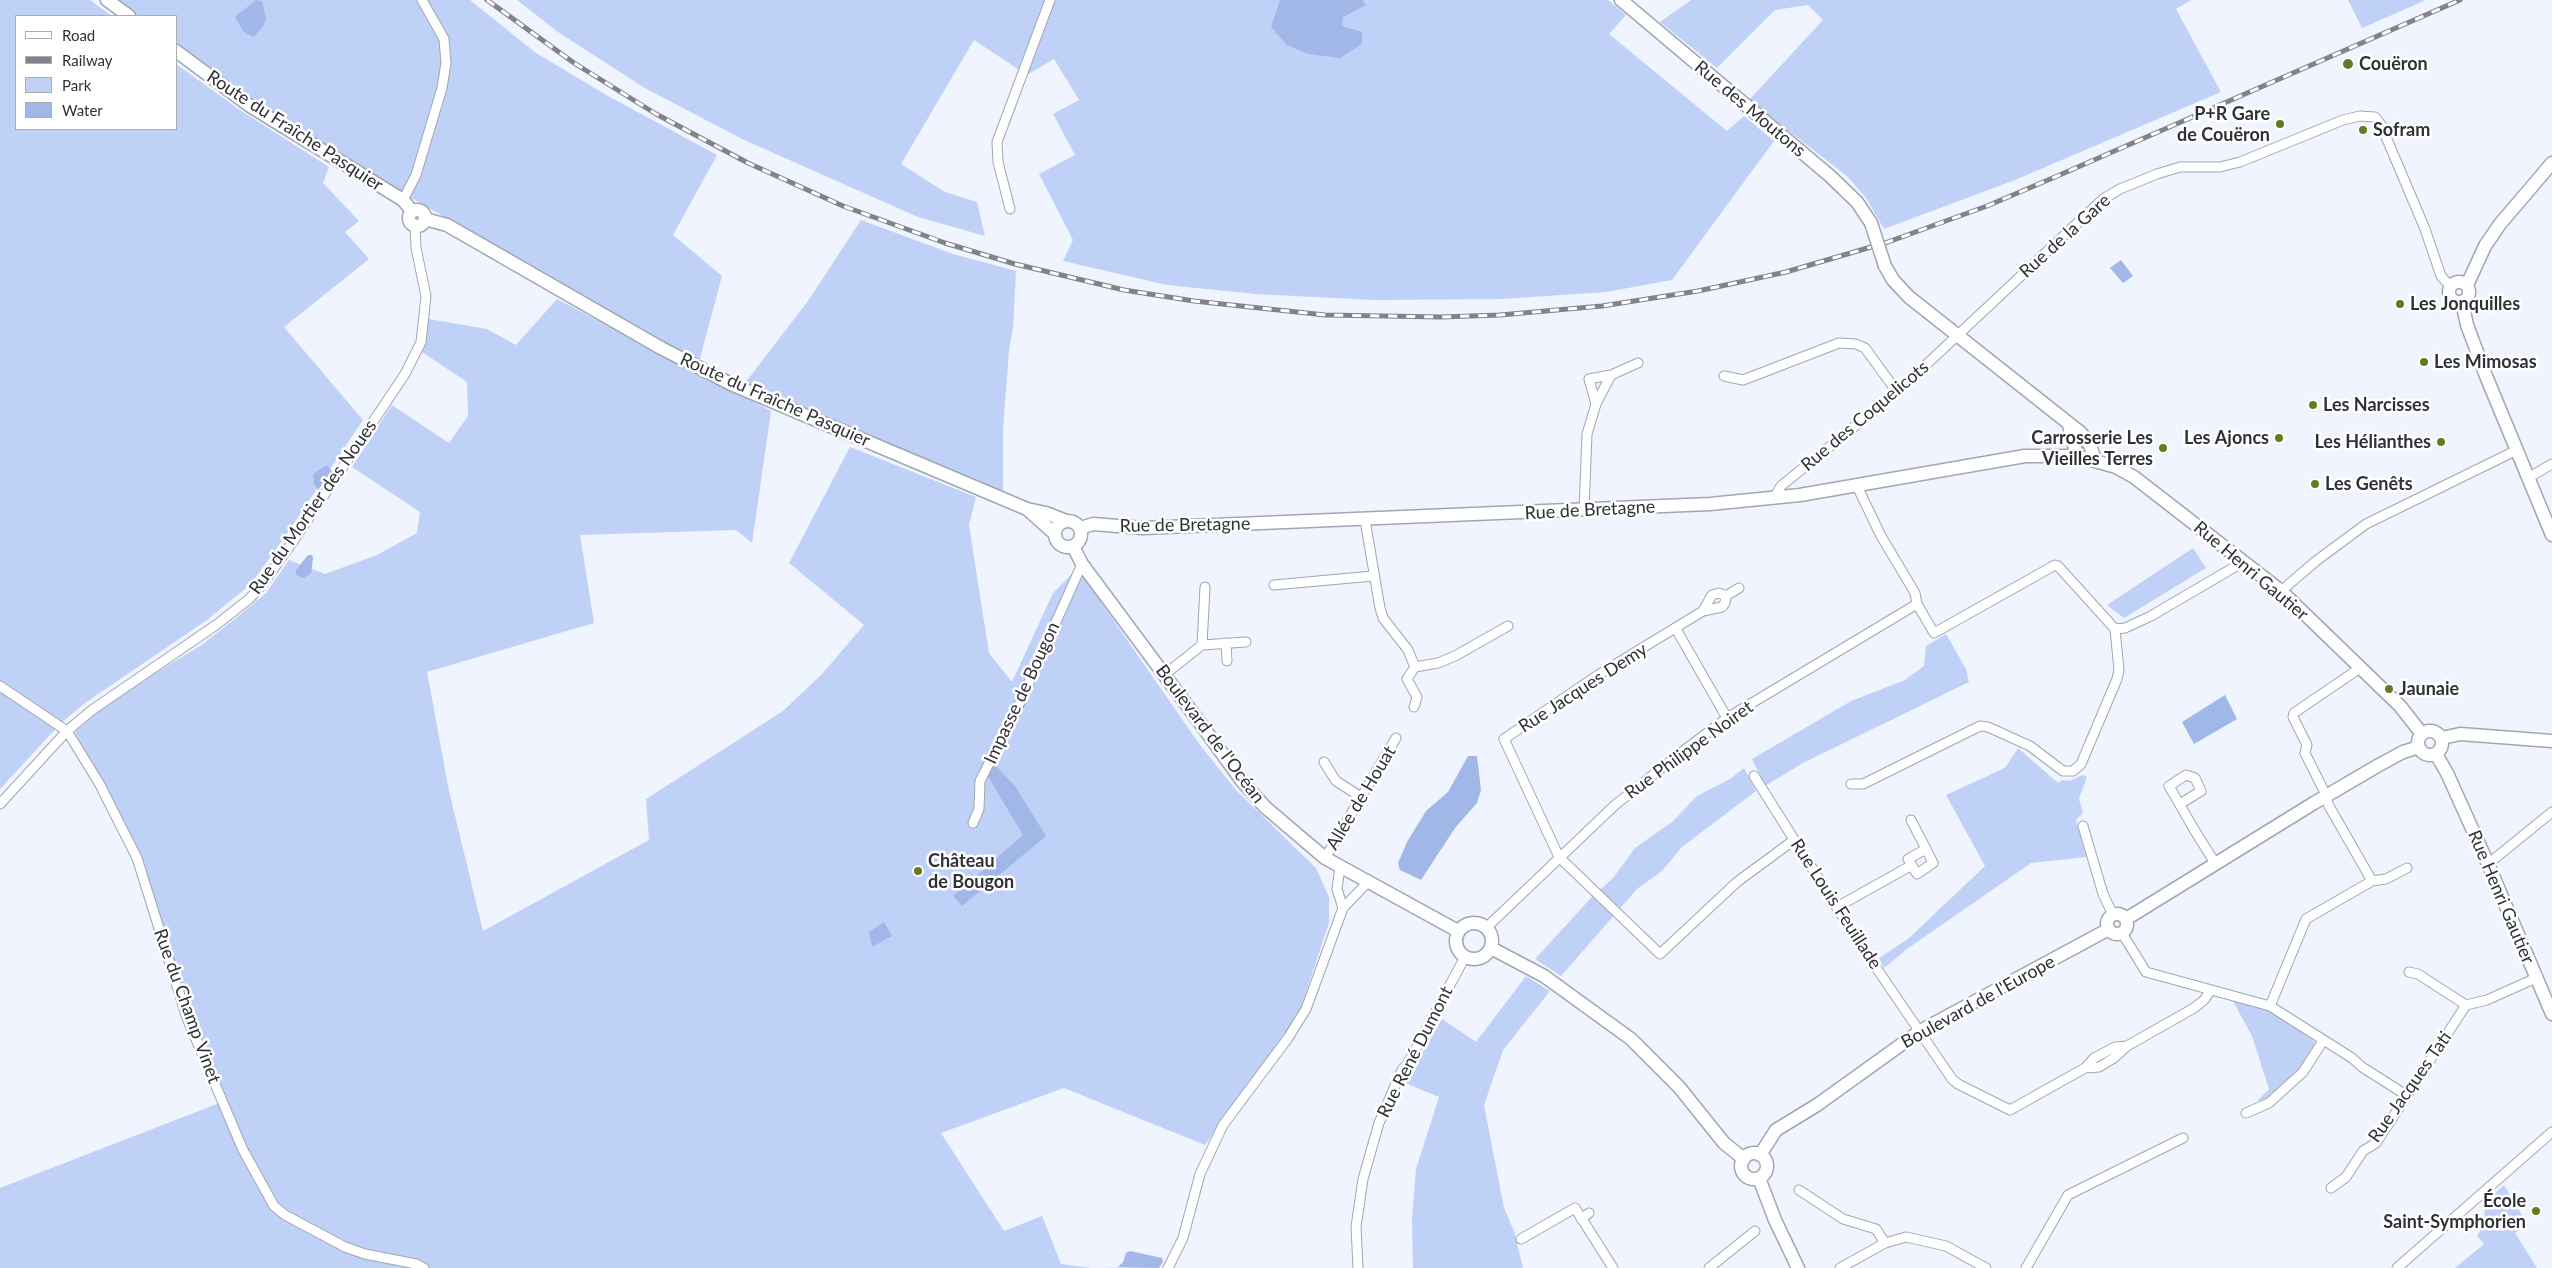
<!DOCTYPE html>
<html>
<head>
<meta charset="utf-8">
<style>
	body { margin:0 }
	#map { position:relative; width:2552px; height:1268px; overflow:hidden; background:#eff4fe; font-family:Lato,sans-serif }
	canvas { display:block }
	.legend { position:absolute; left:15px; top:15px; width:162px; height:115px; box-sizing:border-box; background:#fff; border:1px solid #acadaf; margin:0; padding:6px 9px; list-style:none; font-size:15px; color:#303136 }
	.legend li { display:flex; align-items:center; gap:10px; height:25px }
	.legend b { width:25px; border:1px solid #acadaf }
</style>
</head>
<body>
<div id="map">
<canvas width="2552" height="1268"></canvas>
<ul class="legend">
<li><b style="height:6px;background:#fff"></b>Road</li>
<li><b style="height:6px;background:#81838b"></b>Railway</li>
<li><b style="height:14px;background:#c0d1f8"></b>Park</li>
<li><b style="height:14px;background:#a1b7e8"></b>Water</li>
</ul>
</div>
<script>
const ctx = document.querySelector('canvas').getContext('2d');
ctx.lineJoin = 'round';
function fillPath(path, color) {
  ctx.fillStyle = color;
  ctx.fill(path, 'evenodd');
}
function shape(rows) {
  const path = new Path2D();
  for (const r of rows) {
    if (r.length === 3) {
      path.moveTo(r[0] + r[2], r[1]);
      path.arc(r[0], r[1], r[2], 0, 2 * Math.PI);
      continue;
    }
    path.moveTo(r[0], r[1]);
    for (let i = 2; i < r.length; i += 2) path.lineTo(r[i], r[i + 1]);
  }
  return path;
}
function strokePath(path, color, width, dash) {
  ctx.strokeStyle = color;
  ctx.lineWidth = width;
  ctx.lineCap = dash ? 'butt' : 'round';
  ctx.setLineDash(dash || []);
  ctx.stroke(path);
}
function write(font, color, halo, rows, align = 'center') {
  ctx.font = font + ' Lato,sans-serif';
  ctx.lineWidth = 5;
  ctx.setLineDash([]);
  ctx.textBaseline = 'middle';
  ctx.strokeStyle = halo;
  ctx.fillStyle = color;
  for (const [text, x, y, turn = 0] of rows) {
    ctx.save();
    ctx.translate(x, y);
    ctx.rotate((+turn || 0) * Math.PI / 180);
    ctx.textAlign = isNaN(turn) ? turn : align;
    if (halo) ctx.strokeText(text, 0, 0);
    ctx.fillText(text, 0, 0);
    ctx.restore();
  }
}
fillPath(shape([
	[0,0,90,0,112,16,16,16,16,129,176,129,176,64,240,110,329,167,323,183,359,221,345,232,369,259,284,327,363,420,284,538,251,584,207,620,85,703,61,723,0,789],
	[107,0,470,0,536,53,608,96,717,155,673,235,722,276,699,362,250,106,176,51,176,16,129,16],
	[517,0,1608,0,1626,15,1609,34,1727,131,1744,116,1774,141,1672,280,1606,292,1503,299,1375,300,1255,294,1167,285,1063,261,1073,240,1039,174,1075,155,1053,114,1079,100,1054,59,1027,75,974,40,901,164,945,192,977,202,985,236,918,217,742,139,643,87,558,32],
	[1691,0,2191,0,2176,9,2221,92,2015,180,1884,229,1866,198,1848,177,1749,100,1823,20,1808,5,1775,10,1717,68,1660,22],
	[2348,0,2426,0,2362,28],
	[861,220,953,254,1016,271,1013,328,1009,350,1003,430,1003,493,745,383,808,301],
	[557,299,771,411,752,543,736,530,580,535,594,623,427,672,449,791,483,931,649,840,646,799,783,711,822,674,864,625,789,563,850,447,976,497,969,525,989,653,1012,682,1053,593,1071,575,1082,575,1200,745,1236,790,1316,868,1329,897,1329,923,1299,1013,1205,1145,1064,1088,941,1133,1004,1231,1042,1216,1061,1264,1092,1268,0,1268,0,1188,222,1102,187,1018,137,858,75,732,95,714,152,675,200,646,231,622,266,593,289,560,325,574,377,555,417,533,420,512,352,467,392,405,449,443,468,416,467,382,422,352,429,319,487,329,516,345],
	[2193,548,2206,568,2124,618,2107,605],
	[1946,634,1966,669,1969,682,1803,763,1765,786,1752,759,1851,701,1905,680,1924,666,1926,646],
	[2018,748,2058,783,2062,780,2070,781,2082,775,2087,777,2079,799,2083,813,2076,820,2086,857,2031,863,1907,949,1884,968,1879,958,1908,939,1985,866,1946,795,2005,768],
	[1744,768,1756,791,1682,847,1662,871,1637,889,1561,976,1535,959,1591,898,1613,878,1635,848,1672,822,1697,796,1730,779],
	[1526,976,1550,991,1503,1050,1484,1105,1504,1208,1514,1231,1523,1268,1413,1268,1412,1220,1416,1169,1439,1097,1405,1083,1442,1019,1476,1042],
	[2235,1000,2266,1008,2314,1041,2315,1046,2300,1068,2267,1100,2257,1101,2269,1089,2252,1036,2234,1003],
	[2504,1185,2528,1225,2515,1233,2537,1268,2455,1268,2484,1244,2477,1236,2484,1224,2485,1203]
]), '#c0d1f8');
fillPath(shape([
	[256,0,262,1,266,19,263,27,253,37,243,31,235,17],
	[1280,0,1362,0,1366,5,1343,17,1342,26,1362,32,1362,44,1340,58,1308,54,1287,45,1271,27],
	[2121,260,2133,276,2123,283,2110,268],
	[327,465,332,471,318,490,314,484,313,474],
	[308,555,312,555,313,558,311,573,304,578,300,577,296,574,296,570],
	[2225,695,2237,719,2194,744,2182,722],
	[1468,756,1477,756,1481,790,1477,803,1455,828,1421,880,1400,870,1398,863,1407,842,1426,811,1448,792],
	[996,766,1015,786,1046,836,962,906,953,896,1023,835,986,773],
	[884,922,892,936,872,947,869,932],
	[1130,1251,1162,1258,1163,1262,1159,1268,1101,1267,1118,1267,1123,1262,1126,1253]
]), '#a1b7e8');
const street = shape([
	[403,200,416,175,442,88,446,63,444,39,422,0],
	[1010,209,998,162,997,142,1050,0],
	[1724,376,1743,380,1839,343,1856,344,1865,348,1897,392],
	[1596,404,1589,379,1611,375],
	[2528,478,2552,464],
	[1857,486,1881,536,1915,593,1917,604],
	[1774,498,1781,486,1897,392,2103,199,2120,189,2157,174,2180,167,2220,167,2240,162,2343,120,2360,116,2375,117,2381,125,2425,229,2441,276,2451,287],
	[1584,510,1587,434,1596,404,1611,375,1638,363],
	[1365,520,1380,608,1383,618,1408,650,1415,667,1407,679,1417,697,1414,707],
	[1274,585,1373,576],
	[1205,587,1202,645,1246,642],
	[1739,588,1726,596,1719,593,1712,595,1703,611,1598,675,1504,739,1559,857,1660,954,1737,882,1794,840],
	[2281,591,2316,561,2366,524,2517,450],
	[1703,611,1722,607,1725,603,1726,596],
	[1676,629,1727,718],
	[1226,643,1227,661],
	[1415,667,1438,663,1455,656,1508,626],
	[1164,675,1202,645],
	[0,686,67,731,99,783,137,858,187,1018,243,1150,274,1206,285,1215,345,1247,365,1254,416,1264,424,1268],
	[1324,762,1336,781,1361,797],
	[1754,776,1858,941,1952,1079,1958,1084,2010,1110,2085,1068,2094,1058,2115,1047,2127,1046],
	[1851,784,1863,784,1980,726,1988,727,2030,746,2063,771,2073,771,2081,764,2117,679,2119,670,2115,629,2125,628,2151,616,2238,565,2241,560],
	[2323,789,2305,753,2307,745,2293,717,2294,713,2360,668],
	[0,804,67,731,92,710,216,625,249,599,262,585,294,540,405,374,421,342,426,296,416,248,415,226],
	[2180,804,2201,791,2195,778,2186,775,2169,786,2195,831,2215,863],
	[1911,820,1926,849,1933,863,1917,874,1908,859,1926,849],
	[973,823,979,809,980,781,1016,711,1082,564],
	[2083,826,2103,894,2113,915],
	[1325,858,1396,738],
	[2488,864,2552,812],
	[1340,867,1337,889,1343,908],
	[2372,881,2386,879,2407,868],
	[1837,907,1912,865],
	[1487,927,1615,805,1678,755,1727,718,1917,604,1934,633,2055,565,2058,566,2115,629],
	[2122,933,2146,972,2270,1006,2352,1058,2362,1067,2406,1095],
	[2409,972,2418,974,2466,1005],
	[2270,1006,2306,919,2372,881,2329,806,2325,796],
	[2085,1068,2099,1067,2114,1058,2127,1046,2194,1008,2204,1000,2211,990],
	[2246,1113,2269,1103,2303,1072,2323,1041],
	[2331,1188,2346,1177,2363,1151,2376,1143,2466,1005,2487,1000,2536,978],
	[1799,1190,1843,1219,1876,1229,1885,1243],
	[1581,1219,1589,1213],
	[1521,1239,1575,1208,1613,1268],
	[1168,1268,1183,1238,1200,1174,1223,1125,1288,1038,1306,1009,1343,908,1367,883],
	[1358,1268,1356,1227,1363,1179,1379,1123,1402,1070,1408,1063,1465,957],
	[1709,1268,1755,1231],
	[1840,1268,1885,1243,1906,1237,1946,1246,1986,1268],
	[2026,1268,2068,1195,2183,1138],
	[2397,1268,2552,1132]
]);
const secondary = shape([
	[107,0,129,16],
	[1621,0,1830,176,1857,202,1871,223],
	[176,51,250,106,403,200,412,211],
	[417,218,8],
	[425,219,447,225,661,348,731,384,1027,509,1046,513,1064,520],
	[1885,266,1893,280,1909,297,2081,433,2090,445,2095,460],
	[2459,292,10],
	[2467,285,2485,246,2500,224,2552,163],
	[2462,302,2467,325,2486,376,2552,535],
	[2069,425,2077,456],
	[1027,509,1055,534],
	[1068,534,13],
	[1081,528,1093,524,1143,528,1710,504,1800,495,2025,456,2077,456,2116,467,2134,477,2281,591,2400,706,2422,734],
	[1073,546,1082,564,1203,727,1242,781,1265,807,1325,858,1458,931],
	[2430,743,12],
	[2442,738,2460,734,2552,741],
	[2436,754,2447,773,2488,864,2552,1014],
	[2117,924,10],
	[2126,919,2314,803,2379,765,2403,752,2419,747],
	[1474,941,18],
	[1491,948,1544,976,1631,1039,1679,1087,1724,1143,1744,1159],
	[1754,1166,13],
	[1760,1155,1776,1130,1817,1105,1920,1031,2109,929],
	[1759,1178,1775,1220,1798,1268]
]);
strokePath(street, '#a1a6b0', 11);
strokePath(secondary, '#a1a6b0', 15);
strokePath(street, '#fff', 9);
strokePath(secondary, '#fff', 12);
const rail = shape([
	[487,0,574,63,656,114,748,163,843,206,945,243,1015,264,1124,290,1194,301,1325,315,1441,317,1500,315,1602,306,1698,291,1786,272,1888,242,1987,206,2055,177,2460,0]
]);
strokePath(rail, '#81838b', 5);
strokePath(rail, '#fff', 3, [9]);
const secondaryBridge = shape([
	[1871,223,1885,266]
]);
strokePath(secondaryBridge, '#a1a6b0', 15, []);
strokePath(secondaryBridge, '#fff', 12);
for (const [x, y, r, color] of [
	[2348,64,6,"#6b7621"],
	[2280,124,5,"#6b7621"],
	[2363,130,5,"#6b7621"],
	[2400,304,5,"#6b7621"],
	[2424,362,5,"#6b7621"],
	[2313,405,5,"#6b7621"],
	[2279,438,5,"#6b7621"],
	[2441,442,5,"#6b7621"],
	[2163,448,5,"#6b7621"],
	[2315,484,5,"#6b7621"],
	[2389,689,5,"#6b7621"],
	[918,871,5,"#6b7621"],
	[2536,1211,5,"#6b7621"]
]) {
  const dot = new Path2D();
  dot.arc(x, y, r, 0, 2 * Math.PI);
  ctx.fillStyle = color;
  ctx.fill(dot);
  strokePath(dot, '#fff', 2);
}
write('bold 18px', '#303136', '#fff', [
	["Couëron",2359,64],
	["P+R Gare",2270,114,"right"],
	["de Couëron",2270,135,"right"],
	["Sofram",2373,130],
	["Les Jonquilles",2410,304],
	["Les Mimosas",2434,362],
	["Les Narcisses",2323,405],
	["Carrosserie Les",2153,438,"right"],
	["Vieilles Terres",2153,459,"right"],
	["Les Ajoncs",2269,438,"right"],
	["Les Hélianthes",2431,442,"right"],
	["Les Genêts",2325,484],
	["Jaunaie",2399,689],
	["Château",928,861],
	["de Bougon",928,882],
	["École",2526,1201,"right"],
	["Saint-Symphorien",2526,1222,"right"]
], 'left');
write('18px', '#303136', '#fff', [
	["Rue des Moutons",1750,109,40],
	["Route du Fraîche Pasquier",295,131,33],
	["Rue de la Gare",2065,236,-42],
	["Route du Fraîche Pasquier",775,400,24],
	["Rue des Coquelicots",1865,416,-40],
	["Rue du Mortier des Noues",313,507,-55],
	["Rue de Bretagne",1590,510,-3],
	["Rue de Bretagne",1185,525,-1],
	["Rue Henri Gautier",2251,571,40],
	["Rue Jacques Demy",1583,688,-33],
	["Impasse de Bougon",1022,693,-65],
	["Boulevard de l'Océan",1210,734,53],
	["Rue Philippe Noiret",1689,750,-36],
	["Allée de Houat",1361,798,-59],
	["Rue Henri Gautier",2501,897,67],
	["Rue Louis Feuillade",1836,904,57],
	["Boulevard de l'Europe",1978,1002,-29],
	["Rue du Champ Vinet",187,1006,70],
	["Rue René Dumont",1415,1052,-63],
	["Rue Jacques Tati",2410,1087,-55]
]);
</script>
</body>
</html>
